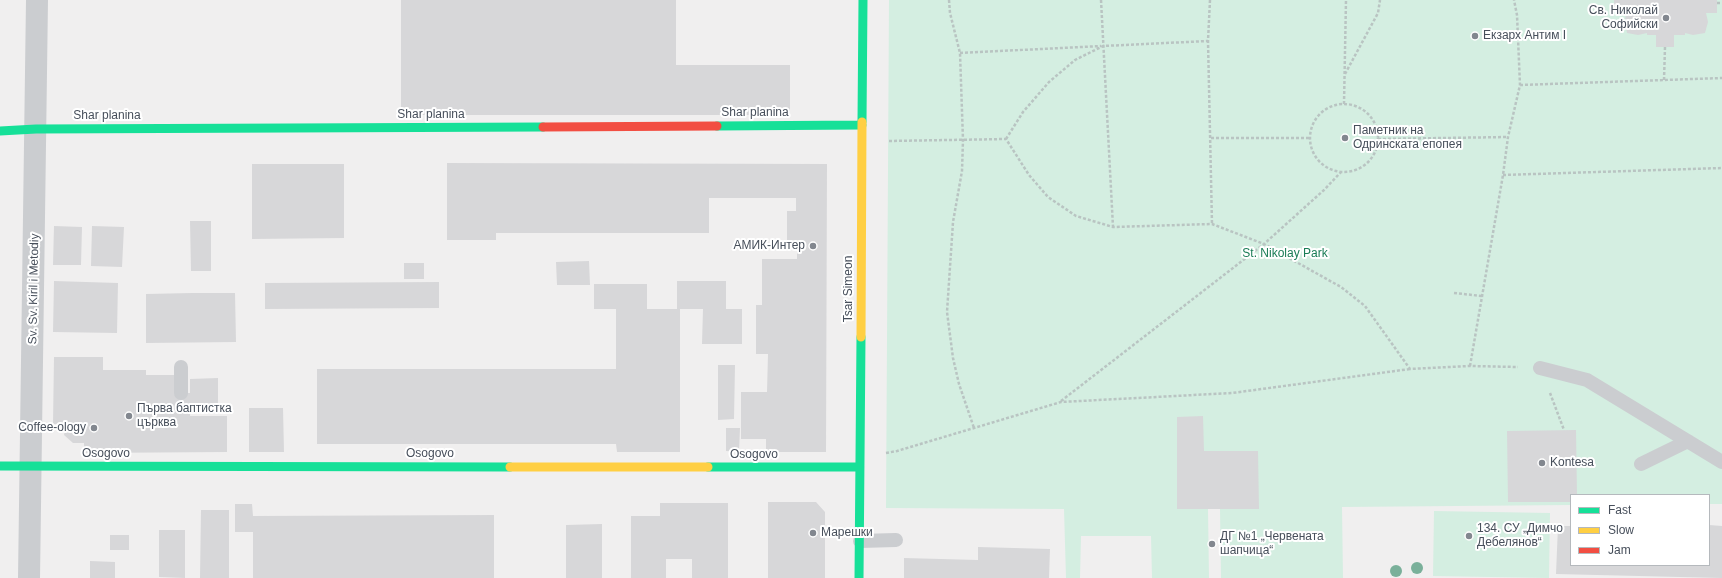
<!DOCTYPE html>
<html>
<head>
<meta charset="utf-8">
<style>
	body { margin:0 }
	#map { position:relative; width:1722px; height:578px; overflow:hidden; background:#f0efef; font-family:Helvetica,sans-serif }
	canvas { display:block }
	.legend { position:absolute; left:1570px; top:494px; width:140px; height:72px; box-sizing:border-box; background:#fff; border:1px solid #b5b9bd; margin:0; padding:5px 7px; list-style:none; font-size:12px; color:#474f5b }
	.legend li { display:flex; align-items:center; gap:8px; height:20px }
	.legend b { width:20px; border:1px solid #b5b9bd }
</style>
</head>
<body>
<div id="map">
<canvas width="1722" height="578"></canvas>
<ul class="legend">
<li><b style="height:5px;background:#16e098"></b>Fast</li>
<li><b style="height:5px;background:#ffcf43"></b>Slow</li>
<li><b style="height:5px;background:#f24e42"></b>Jam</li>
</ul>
</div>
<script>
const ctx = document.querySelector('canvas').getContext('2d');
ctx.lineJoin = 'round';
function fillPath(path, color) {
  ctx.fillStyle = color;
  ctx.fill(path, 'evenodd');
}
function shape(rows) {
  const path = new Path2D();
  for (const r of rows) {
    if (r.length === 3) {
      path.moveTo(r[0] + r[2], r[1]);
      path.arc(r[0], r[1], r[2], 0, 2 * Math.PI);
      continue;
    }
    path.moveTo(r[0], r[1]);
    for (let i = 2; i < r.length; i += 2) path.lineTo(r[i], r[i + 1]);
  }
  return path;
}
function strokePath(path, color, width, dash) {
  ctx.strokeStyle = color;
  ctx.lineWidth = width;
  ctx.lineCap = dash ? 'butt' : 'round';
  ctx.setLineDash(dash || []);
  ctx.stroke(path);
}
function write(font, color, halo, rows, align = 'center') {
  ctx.font = font + ' Helvetica,sans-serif';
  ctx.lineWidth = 4;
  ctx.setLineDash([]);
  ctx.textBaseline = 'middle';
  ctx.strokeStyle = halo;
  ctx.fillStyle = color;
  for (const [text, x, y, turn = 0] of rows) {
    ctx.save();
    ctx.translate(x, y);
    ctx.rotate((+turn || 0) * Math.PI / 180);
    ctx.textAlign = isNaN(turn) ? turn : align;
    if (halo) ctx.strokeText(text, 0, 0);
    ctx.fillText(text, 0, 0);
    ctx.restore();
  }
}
fillPath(shape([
	[889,0,1722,0,1722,504,1709,504,1709,495,1571,495,1571,505,1342,507,1343,578,1221,578,1220,509,1208,509,1209,578,1152,578,1151,536,1081,536,1080,578,1066,578,1064,509,886,508],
	[1434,511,1550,513,1549,578,1433,576]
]), '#d4eee1');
fillPath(shape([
	[401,0,676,0,676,65,790,65,790,115,401,115],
	[1614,0,1717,0,1717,13,1706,13,1708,22,1705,33,1693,35,1685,33,1685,35,1674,35,1674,47,1656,47,1656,35,1647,35,1647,33,1638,35,1627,33,1625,21,1626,12,1614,12],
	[447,163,827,164,826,452,766,452,766,439,741,439,741,392,767,392,768,354,756,354,756,305,762,305,762,259,797,259,797,243,787,243,787,211,796,211,796,198,709,198,709,233,496,233,496,240,447,240],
	[252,164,344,164,344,238,252,239],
	[190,221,211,221,211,271,191,271],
	[54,226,82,227,81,265,53,265],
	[92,226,124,227,122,267,91,266],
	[589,261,590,285,557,285,556,262],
	[404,263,424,263,424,279,404,279],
	[54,281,118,283,117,333,53,332],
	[677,281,726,281,726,309,742,309,742,344,702,344,703,309,680,309,680,452,617,452,616,444,317,444,317,369,616,369,616,309,594,309,594,284,647,284,647,309,677,309],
	[439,282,439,308,265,309,265,283],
	[192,293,235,293,236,342,146,343,146,294],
	[54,357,103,357,103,370,146,370,146,375,175,375,175,393,190,393,190,379,218,378,218,408,190,408,190,416,227,416,227,452,84,453,84,443,73,443,64,435,66,424,53,424],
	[718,365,735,365,734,419,718,420],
	[249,408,283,408,284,452,249,452],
	[1203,416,1204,451,1258,451,1259,509,1177,509,1177,417],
	[726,428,740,428,739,452,726,451],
	[1576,430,1577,495,1571,495,1571,502,1508,502,1507,431],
	[768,502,816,502,825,512,825,578,768,578],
	[660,503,728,503,728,578,692,578,692,559,666,559,666,578,631,578,631,516,660,516],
	[235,504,252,504,253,516,494,515,494,578,253,578,253,532,235,532],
	[201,510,229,510,229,578,200,578],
	[602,524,602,578,566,578,566,525],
	[1709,525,1722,526,1722,578,1556,574,1558,526,1571,526,1571,565,1709,565],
	[159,530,185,530,185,578,159,577],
	[110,535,129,535,129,550,110,550],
	[978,547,1050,549,1049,578,904,578,904,558,978,560],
	[90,561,115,562,115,578,90,578]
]), '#d7d7d9');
strokePath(shape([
	[949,0,950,13,960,53,963,140,962,171,953,222,947,312,953,358,959,384,974,428],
	[1101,0,1113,227],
	[1210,0,1208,41,1212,224],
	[1717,3,1722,3],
	[960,53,1101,46],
	[1345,74,1378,13,1380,0],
	[1664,80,1665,47],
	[1520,85,1722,78],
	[1344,104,1346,0],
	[1344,138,34],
	[1211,138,1310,138],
	[1006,139,1023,112,1049,82,1075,60,1103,46,1208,41],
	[1378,139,1508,137],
	[889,141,1006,139,1029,175,1048,197,1076,216,1113,227,1212,224,1264,244,1341,287,1365,306,1410,369,1470,366,1518,367],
	[1503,175,1722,168],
	[1454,293,1482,296],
	[1470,366,1503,175,1508,137,1520,85,1517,15,1514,0],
	[1550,393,1564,430],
	[1061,401,1264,244,1324,190,1341,172],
	[886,453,897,451,1061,402,1232,393,1410,369]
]), '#b9c4c2', 2.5, [3, 2]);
strokePath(shape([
	[181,367,181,393],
	[1540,368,1587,380,1722,462],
	[1641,464,1688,441],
	[860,541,896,540]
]), '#cbcdd0', 14);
strokePath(shape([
	[29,578,37,0]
]), '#cbcdd0', 22);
strokePath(shape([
	[862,122,863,0],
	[717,126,862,125],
	[0,131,36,129,543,127],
	[0,466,510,467],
	[708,467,860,467],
	[859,578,861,337]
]), '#16e098', 9);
strokePath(shape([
	[861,337,862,122],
	[510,467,708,467]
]), '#ffcf43', 9);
strokePath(shape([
	[543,127,717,126]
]), '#f24e42', 9);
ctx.fillStyle = '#7ab09a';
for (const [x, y] of [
	[1417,568],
	[1396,571]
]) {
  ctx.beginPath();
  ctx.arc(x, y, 6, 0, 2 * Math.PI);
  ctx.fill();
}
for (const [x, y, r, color] of [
	[1666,18,4,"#82878f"],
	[1475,36,4,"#82878f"],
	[1345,138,4,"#82878f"],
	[813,246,4,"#82878f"],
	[129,416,4,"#82878f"],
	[94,428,4,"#82878f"],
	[1542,463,4,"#82878f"],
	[813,533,4,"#82878f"],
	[1469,536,4,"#82878f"],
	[1212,544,4,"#82878f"]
]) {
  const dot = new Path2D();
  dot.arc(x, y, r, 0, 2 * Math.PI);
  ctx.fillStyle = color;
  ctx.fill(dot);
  strokePath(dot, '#fff', 1.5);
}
write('12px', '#474f5b', '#fff', [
	["Св. Николай",1658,11,"right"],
	["Софийски",1658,25,"right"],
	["Екзарх Антим I",1483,36],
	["Паметник на",1353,131],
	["Одринската епопея",1353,145],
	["АМИК-Интер",805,246,"right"],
	["Първа баптистка",137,409],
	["църква",137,423],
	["Coffee-ology",86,428,"right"],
	["Kontesa",1550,463],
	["134. СУ „Димчо",1477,529],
	["Дебелянов“",1477,543],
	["Марешки",821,533],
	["ДГ №1 „Червената",1220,537],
	["шапчица“",1220,551]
], 'left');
write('12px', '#474f5b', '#fff', [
	["Shar planina",755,113],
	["Shar planina",431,115],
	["Shar planina",107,116],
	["Sv. Sv. Kiril i Metodiy",34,289,-89],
	["Tsar Simeon",849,289,-90],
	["Osogovo",106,454],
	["Osogovo",430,454],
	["Osogovo",754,455]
]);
write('12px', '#197c55', '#fff', [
	["St. Nikolay Park",1285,254]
]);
</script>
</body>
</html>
